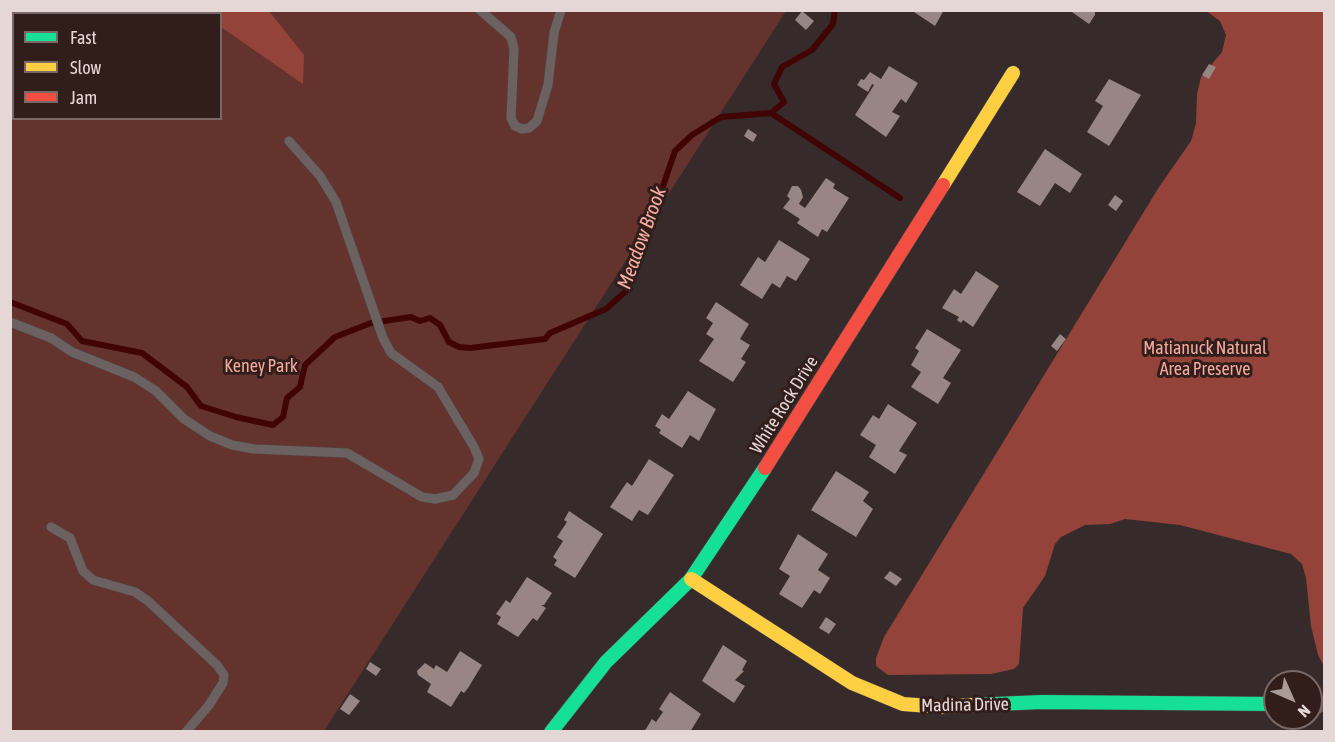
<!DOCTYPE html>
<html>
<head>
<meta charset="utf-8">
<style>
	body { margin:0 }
	#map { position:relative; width:1335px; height:742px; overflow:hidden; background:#362b2a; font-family:"Asap Condensed",sans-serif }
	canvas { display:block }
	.frame { position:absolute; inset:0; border:12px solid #e5d7d5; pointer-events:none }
	.legend { position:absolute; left:12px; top:12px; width:210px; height:108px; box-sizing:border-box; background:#311e1b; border:2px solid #796865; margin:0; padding:8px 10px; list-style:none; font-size:18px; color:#e5d7d5 }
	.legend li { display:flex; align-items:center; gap:12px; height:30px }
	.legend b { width:30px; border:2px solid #796865 }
	.north { position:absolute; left:1263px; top:670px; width:60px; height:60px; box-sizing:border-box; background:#311e1b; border:2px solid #796865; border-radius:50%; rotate:135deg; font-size:16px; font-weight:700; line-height:24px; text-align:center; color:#e5d7d5 }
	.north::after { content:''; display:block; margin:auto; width:21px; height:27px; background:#a89b99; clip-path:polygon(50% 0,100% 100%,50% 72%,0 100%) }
</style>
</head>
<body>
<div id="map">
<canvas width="1335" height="742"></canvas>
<div class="frame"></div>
<ul class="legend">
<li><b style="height:8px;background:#16e098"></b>Fast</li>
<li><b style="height:8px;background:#ffcf43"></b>Slow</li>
<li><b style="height:8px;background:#f24e42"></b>Jam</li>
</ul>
<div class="north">N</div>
</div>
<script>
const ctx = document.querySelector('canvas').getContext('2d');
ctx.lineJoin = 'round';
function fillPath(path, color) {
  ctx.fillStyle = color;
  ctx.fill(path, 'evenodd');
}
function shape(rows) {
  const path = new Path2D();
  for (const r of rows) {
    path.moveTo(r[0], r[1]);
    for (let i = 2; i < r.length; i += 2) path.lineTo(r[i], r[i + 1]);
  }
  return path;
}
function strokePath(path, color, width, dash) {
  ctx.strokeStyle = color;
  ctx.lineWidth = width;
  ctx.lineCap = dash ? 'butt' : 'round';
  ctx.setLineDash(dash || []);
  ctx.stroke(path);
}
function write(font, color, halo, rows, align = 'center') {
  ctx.font = font + ' "Asap Condensed",sans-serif';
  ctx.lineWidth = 6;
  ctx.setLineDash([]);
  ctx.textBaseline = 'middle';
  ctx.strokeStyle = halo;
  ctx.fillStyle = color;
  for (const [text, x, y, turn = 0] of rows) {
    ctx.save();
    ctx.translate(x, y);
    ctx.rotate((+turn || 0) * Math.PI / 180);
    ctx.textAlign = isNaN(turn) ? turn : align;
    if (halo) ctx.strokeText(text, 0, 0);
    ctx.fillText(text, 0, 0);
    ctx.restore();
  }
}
fillPath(shape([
	[10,11,786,11,324,731,11,731],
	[14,14,220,14,220,118,14,118]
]), '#65332d');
fillPath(shape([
	[206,11,269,11,304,55,303,84,221,27,220,14,208,13],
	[1206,11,1324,11,1324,666,1318,655,1311,626,1306,578,1302,564,1291,554,1180,525,1125,519,1110,524,1085,525,1061,537,1055,544,1045,576,1023,608,1019,664,1014,669,991,674,888,675,876,666,876,658,884,637,1159,187,1191,141,1196,124,1197,94,1201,77,1222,52,1226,35,1220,21]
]), '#93433a');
strokePath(shape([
	[771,113,784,102,774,84,782,67,812,50,833,24,835,10],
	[10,302,67,324,82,341,142,353,187,387,201,406,236,417,273,425,283,417,287,398,300,387,305,365,335,337,371,323,411,317,420,321,430,318,440,325,449,342,459,347,470,348,545,339,550,333,606,309,626,291,633,255,661,192,675,151,692,135,721,117,771,113,900,198]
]), '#400404', 6);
fillPath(shape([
	[911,10,944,10,935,26],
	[1069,10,1095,10,1095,15,1089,24],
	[802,11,814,21,806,30,795,20],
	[1209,64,1216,67,1209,79,1202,75],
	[889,66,918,83,906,103,901,99,892,112,900,116,886,137,855,115,874,85,872,84,868,92,857,85,861,79,864,80,870,72,881,79],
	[1109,79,1141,95,1109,146,1087,132,1103,106,1095,101],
	[748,129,757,135,753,142,744,136],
	[1045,149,1082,174,1070,193,1055,183,1040,206,1017,192],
	[826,178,835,184,833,188,849,198,827,232,822,229,818,237,797,223,800,219,783,208,790,199,787,196,792,186,798,186,801,190,803,197,799,204,805,208],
	[1115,195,1123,201,1116,211,1108,205],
	[779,240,810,259,796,281,787,276,780,288,772,283,762,299,740,285,758,257,765,262],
	[976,271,999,286,973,327,963,320,961,323,957,320,959,317,942,308,954,289,961,294],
	[716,302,749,324,740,339,750,345,741,359,746,362,733,382,699,361,714,339,706,334,713,323,706,318],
	[927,329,961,350,943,378,951,383,938,404,911,387,921,372,911,365,919,351,915,348],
	[1060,334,1066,339,1057,351,1051,346],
	[688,391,716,409,699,441,690,435,682,448,659,433,661,430,655,426,662,414,669,419],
	[888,404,917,423,899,451,907,455,895,474,869,457,876,445,860,435,873,415,879,419],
	[649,459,674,475,648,515,639,510,632,521,610,507,627,482,632,486],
	[836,471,869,492,863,501,873,509,856,537,811,510],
	[569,511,603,534,575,578,554,565,557,560,553,557,563,541,557,537,567,522,564,520],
	[798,534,828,554,818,570,830,578,820,594,814,590,802,608,779,594,790,576,779,569],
	[890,571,902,579,896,586,884,578],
	[527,577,552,593,544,605,541,605,546,608,537,621,533,618,518,637,497,624,501,617,496,614,506,600,510,603],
	[826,617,836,624,829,634,819,628],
	[723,645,747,661,742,670,744,671,735,680,745,686,734,703,702,681],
	[460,651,482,665,468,688,464,693,461,691,451,707,427,692,431,684,418,675,417,671,425,663,434,669,436,665,447,672],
	[370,662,381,669,376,676,366,669],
	[670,692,701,714,690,732,644,732,652,719,656,722,663,712,659,709],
	[350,694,360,701,349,715,340,709]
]), '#978684');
const lane = shape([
	[480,10,511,37,514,49,511,118,515,126,522,129,529,128,537,121,548,85,554,33,561,10],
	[10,322,51,338,72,352,134,377,156,391,184,419,210,436,232,445,254,449,347,453,422,497,435,499,453,495,474,473,479,459,474,447,438,387,391,353,383,338,336,202,320,176,289,141],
	[51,527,70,538,83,571,93,580,135,592,148,601,217,665,224,675,223,683,209,705,186,732]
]);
const street = shape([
	[1311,704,1316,704]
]);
const fast = shape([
	[972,705,1042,702,1275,704],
	[551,732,606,662,691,579,765,468]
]);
const slow = shape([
	[943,185,1013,73],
	[691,579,852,683,903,704,942,707,972,705]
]);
const jam = shape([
	[765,468,943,185]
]);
strokePath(lane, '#514746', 10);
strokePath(street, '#514746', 21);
strokePath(fast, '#514746', 15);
strokePath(slow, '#514746', 15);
strokePath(jam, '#514746', 15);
strokePath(lane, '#6a6160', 9);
strokePath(street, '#6a6160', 20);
strokePath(fast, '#16e098', 14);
strokePath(slow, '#ffcf43', 14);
strokePath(jam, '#f24e42', 14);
write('18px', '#f5a99e', '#311e1b', [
	["Matianuck Natural",1205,348],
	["Area Preserve",1205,369],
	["Keney Park",261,366]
]);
write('18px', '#e5d7d5', '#311e1b', [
	["White Rock Drive",784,405,-58],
	["Madina Drive",965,705,-1]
]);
write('italic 20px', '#faada2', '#311e1b', [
	["Meadow Brook",642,238,-70]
]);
</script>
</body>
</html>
